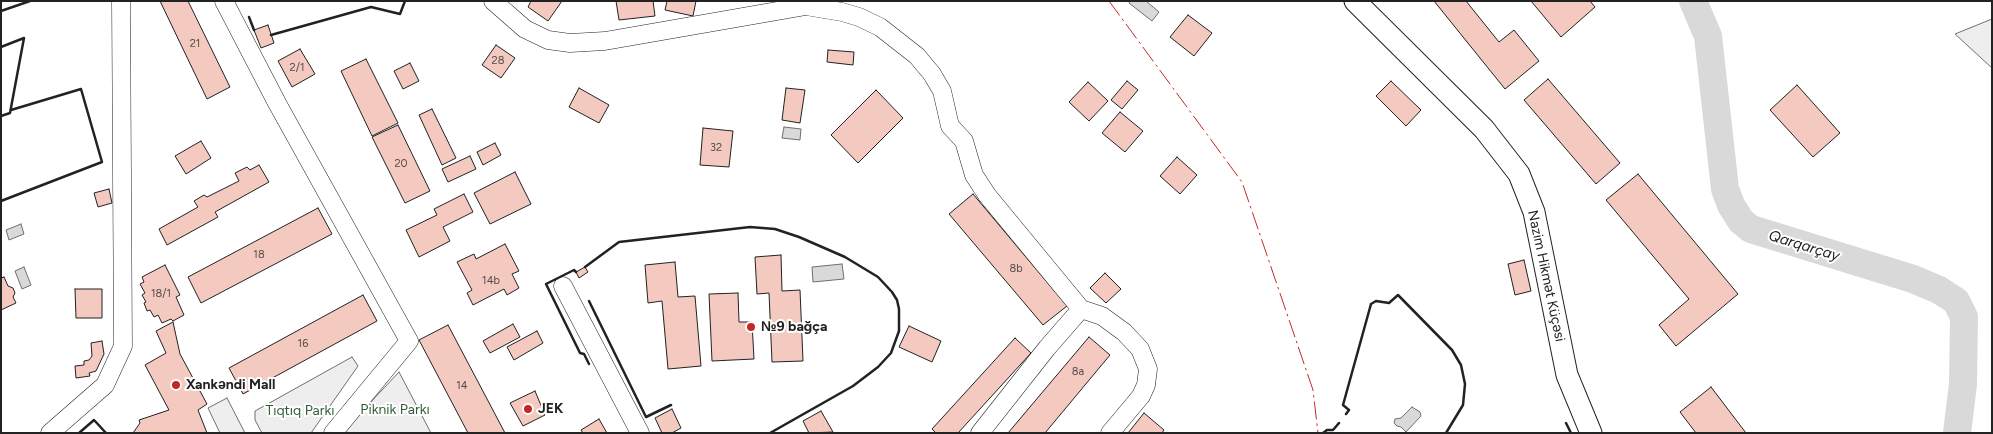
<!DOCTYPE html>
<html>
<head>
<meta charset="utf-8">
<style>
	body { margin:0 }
	#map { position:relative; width:1993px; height:434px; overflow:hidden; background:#fff; font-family:Figtree,sans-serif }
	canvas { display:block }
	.frame { position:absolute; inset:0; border:2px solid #222; pointer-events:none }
</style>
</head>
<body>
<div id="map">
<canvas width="1993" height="434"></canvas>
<div class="frame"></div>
</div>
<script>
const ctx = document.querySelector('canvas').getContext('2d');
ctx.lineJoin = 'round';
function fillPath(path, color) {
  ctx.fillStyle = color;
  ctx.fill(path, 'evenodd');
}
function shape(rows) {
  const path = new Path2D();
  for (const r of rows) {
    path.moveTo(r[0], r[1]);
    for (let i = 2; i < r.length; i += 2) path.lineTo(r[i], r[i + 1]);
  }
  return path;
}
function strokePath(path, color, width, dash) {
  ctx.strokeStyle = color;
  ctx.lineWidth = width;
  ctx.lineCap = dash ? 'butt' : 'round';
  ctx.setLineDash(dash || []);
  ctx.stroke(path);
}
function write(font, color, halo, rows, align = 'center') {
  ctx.font = font + ' Figtree,sans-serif';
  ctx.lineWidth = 4;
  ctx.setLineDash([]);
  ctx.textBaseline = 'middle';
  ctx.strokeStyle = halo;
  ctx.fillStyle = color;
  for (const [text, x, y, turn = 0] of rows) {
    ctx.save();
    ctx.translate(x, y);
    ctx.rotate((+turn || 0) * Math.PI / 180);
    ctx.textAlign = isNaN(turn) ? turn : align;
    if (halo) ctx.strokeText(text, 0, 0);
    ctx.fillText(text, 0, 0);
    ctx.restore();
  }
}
const green = shape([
	[1992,19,1992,68,1955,34,1992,19],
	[352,357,358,366,311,433,262,433,255,420,255,411,352,357],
	[399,372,431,433,343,433,353,421,399,372],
	[227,398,245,433,220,433,208,408,227,398]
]);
fillPath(green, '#eee');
strokePath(green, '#6f6f6f', 1);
const water = shape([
	[1130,1,1146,1,1159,12,1152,21,1129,3,1130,1],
	[784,127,801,129,800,140,782,138,784,127],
	[21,224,24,234,9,240,6,230,21,224],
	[842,264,844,279,813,282,812,267,842,264],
	[24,267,31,285,22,289,15,271,24,267],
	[1412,407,1420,412,1421,416,1406,432,1401,427,1397,426,1394,423,1395,419,1401,418,1412,407]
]);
fillPath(water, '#d9d9d9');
strokePath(water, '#6f6f6f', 1);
strokePath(shape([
	[1693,1,1708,36,1725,189,1731,205,1741,221,1751,229,1913,279,1939,290,1956,301,1964,317,1963,384,1957,433]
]), '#d9d9d9', 28);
const building = shape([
	[160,1,188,1,230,87,207,99,160,1],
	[531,1,562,1,548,21,528,7,531,1],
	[616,1,653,1,655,16,619,20,616,1],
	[667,1,696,1,693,16,665,10,667,1],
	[1434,1,1466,1,1499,42,1514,30,1539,61,1505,89,1434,1],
	[1531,1,1590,1,1595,7,1561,37,1531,1],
	[1188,15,1212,33,1194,56,1170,37,1188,15],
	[268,25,274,43,261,48,254,30,268,25],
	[496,45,515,58,501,78,482,65,496,45],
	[300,49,315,74,292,87,278,61,300,49],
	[828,50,854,52,853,65,827,62,828,50],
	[366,59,398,123,372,136,341,71,366,59],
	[410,63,419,81,403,89,394,71,410,63],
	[1548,79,1620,163,1596,184,1524,100,1548,79],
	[1127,81,1138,90,1122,109,1111,100,1127,81],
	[1391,81,1421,110,1406,126,1376,96,1391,81],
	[1088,82,1108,101,1089,121,1069,102,1088,82],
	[1797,85,1840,133,1813,157,1770,110,1797,85],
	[579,88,609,105,599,123,569,107,579,88],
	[786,88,805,90,800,123,782,120,786,88],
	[876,90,903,118,858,163,831,135,876,90],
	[432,109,456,158,442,165,419,115,432,109],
	[1120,112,1143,131,1125,152,1102,133,1120,112],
	[398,125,430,191,405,203,372,137,398,125],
	[703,128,733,131,729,167,700,165,703,128],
	[201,141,211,158,186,174,175,156,201,141],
	[495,143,501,155,483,165,477,152,495,143],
	[470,156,476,169,448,182,442,169,470,156],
	[1177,157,1197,175,1180,194,1160,176,1177,157],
	[259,165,269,182,215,212,218,217,167,245,159,229,198,207,194,201,204,195,207,197,239,181,235,173,247,167,250,170,259,165],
	[515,172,531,204,490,224,474,193,515,172],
	[1638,174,1738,294,1676,346,1659,325,1689,299,1606,200,1638,174],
	[109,189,112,203,98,207,94,193,109,189],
	[464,194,473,212,443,227,450,241,419,257,406,230,437,215,434,209,464,194],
	[973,194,1067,306,1043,325,949,214,973,194],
	[318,208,332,234,201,303,188,277,318,208],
	[505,244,519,271,512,274,519,288,507,295,504,289,473,305,467,293,472,290,457,262,474,254,476,259,505,244],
	[781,255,782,291,800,290,803,361,772,362,769,293,757,294,755,257,781,255],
	[1524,260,1531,291,1515,295,1508,264,1524,260],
	[675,262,678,297,695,296,701,366,668,369,662,301,648,303,645,265,675,262],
	[165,265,180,295,176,297,184,315,173,321,171,319,162,323,158,315,154,317,150,310,147,311,144,303,146,302,142,295,145,293,140,284,144,282,142,277,165,265],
	[585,267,588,272,579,278,576,272,585,267],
	[1105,273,1121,289,1106,303,1090,288,1105,273],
	[4,277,8,286,13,288,15,293,13,297,16,303,1,310,1,278,4,277],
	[75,289,102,289,102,318,76,318,75,289],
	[738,293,739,322,752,322,754,359,712,361,709,294,738,293],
	[363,295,377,321,243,394,229,368,363,295],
	[173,322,180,354,207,404,198,410,207,433,133,433,140,423,139,420,169,410,145,365,166,353,156,331,173,322],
	[513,324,520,337,490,353,483,341,513,324],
	[448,325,505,433,468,433,419,340,448,325],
	[909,326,941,341,932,362,899,347,909,326],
	[537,331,543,343,514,360,507,347,537,331],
	[1089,337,1110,355,1045,433,1008,433,1089,337],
	[1015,338,1031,353,958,433,936,433,932,429,1015,338],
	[102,341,104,354,96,371,89,373,90,376,76,378,75,366,84,365,84,361,89,360,92,356,91,343,102,341],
	[1711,387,1746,433,1696,433,1680,412,1711,387],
	[535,391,545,415,523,426,510,403,535,391],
	[672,409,681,428,672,433,662,433,655,418,672,409],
	[821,411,833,432,809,433,803,421,821,411],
	[1144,413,1164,430,1162,433,1128,433,1144,413],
	[599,419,607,433,583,433,581,430,599,419]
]);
fillPath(building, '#f3c9c0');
strokePath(building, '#222', 1);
const minor = shape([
	[224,1,277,103,409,341,333,433],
	[493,1,525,29,548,40,570,43,605,41,806,6,842,12,859,17,880,27,917,56,932,74,942,91,950,126,964,141,974,175,987,195,1081,309],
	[563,286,640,433],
	[50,433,105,385,123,346,121,1],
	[980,433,1047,348,1081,309,1102,316,1124,332,1140,349,1148,369,1146,385,1141,396,1110,433]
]);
const major = shape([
	[1355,1,1484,129,1519,174,1534,212,1567,375,1591,433]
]);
strokePath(minor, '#222', 19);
strokePath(major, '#222', 23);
strokePath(minor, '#fff', 18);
strokePath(major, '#fff', 21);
strokePath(shape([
	[1,11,30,1],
	[249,17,254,30],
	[271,35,371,7,400,14,405,1],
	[1,47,24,38,10,113,1,116],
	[1,201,102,162,81,89,11,110],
	[585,267,619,242,750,227,775,229,799,237,845,257,878,277,892,292,897,300,899,309,899,331,891,353,878,367,853,386,770,433],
	[576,272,574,270,546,284,580,353,584,354,589,364],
	[589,301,646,417,671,405],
	[1346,414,1349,410,1343,405,1371,304,1376,301,1389,303,1398,295,1452,350,1461,365,1465,384,1463,405,1446,433],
	[1566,423,1571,433],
	[79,433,94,420,106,433],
	[1323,433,1327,430,1333,430,1339,423]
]), '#222', 2.5);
strokePath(shape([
	[1109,1,1242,182,1313,390,1318,433]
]), '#c62828', 1, [18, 4, 2.5, 4]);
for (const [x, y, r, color] of [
	[751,327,5,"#c62828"],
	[176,385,5,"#c62828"],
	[528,409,5,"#c62828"]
]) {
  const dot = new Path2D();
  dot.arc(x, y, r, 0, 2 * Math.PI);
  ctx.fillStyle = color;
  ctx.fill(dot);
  strokePath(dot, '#fff', 2);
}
write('11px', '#564c4a', null, [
	["21",195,44],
	["28",498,61],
	["2/1",297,68],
	["32",716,148],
	["20",401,164],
	["18",259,255],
	["8b",1016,269],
	["14b",491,281],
	["18/1",161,294],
	["16",303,344],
	["8a",1078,372],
	["14",462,386]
]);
write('14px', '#222', '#fff', [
	["Nazim Hikmət Küçəsi",1546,276,78]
]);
write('bold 14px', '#222', '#fff', [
	["№9 bağça",761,327],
	["Xankəndi Mall",186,385],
	["JEK",538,409]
], 'left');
write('14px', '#2f5e38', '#fff', [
	["Piknik Parkı",395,410],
	["Tıqtıq Parkı",300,411]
]);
write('italic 15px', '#222', '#fff', [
	["Qarqarçay",1804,246,17]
]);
</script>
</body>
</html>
